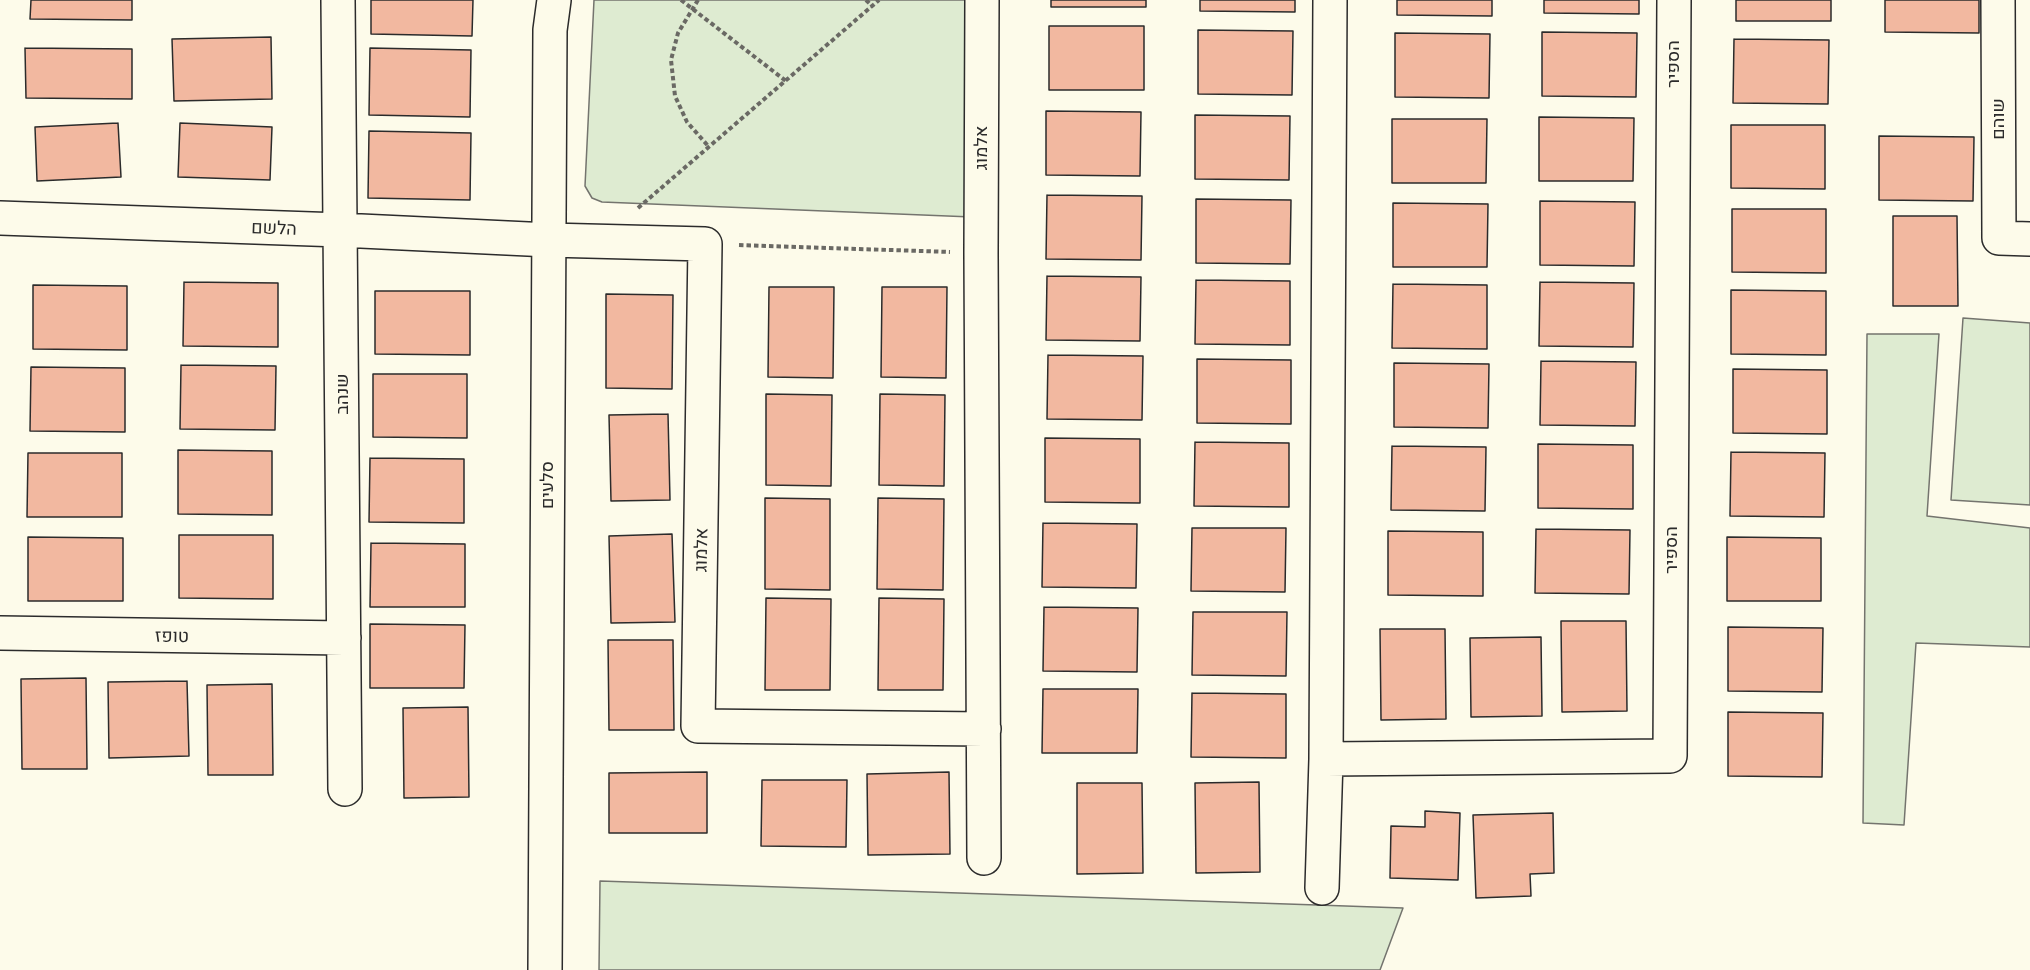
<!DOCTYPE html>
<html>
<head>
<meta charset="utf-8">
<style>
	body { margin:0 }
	canvas { display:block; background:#fdfbea }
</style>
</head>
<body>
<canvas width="2030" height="970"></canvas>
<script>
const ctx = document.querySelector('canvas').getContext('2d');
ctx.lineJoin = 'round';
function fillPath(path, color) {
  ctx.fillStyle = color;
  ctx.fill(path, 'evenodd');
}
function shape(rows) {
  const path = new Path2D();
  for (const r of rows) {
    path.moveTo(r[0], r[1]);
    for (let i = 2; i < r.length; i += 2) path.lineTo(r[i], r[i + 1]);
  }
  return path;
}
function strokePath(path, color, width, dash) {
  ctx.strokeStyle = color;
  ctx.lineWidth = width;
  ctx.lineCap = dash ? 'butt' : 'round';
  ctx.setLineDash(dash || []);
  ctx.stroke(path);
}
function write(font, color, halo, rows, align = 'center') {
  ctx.font = font + ' Ubuntu,Heebo,sans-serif';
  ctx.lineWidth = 4.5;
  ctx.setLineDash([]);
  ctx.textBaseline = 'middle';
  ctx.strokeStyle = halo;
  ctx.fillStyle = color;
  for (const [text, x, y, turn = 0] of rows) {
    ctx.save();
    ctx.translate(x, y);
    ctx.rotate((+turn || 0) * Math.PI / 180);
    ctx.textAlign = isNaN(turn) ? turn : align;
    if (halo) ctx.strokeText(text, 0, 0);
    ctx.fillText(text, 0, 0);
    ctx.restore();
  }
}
const green = shape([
	[594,0,972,0,972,217,602,202,592,198,585,186,594,0],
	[1963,318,2030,323,2030,505,1951,500,1963,318],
	[1867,334,1939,334,1927,516,2030,528,2030,647,1916,643,1904,825,1863,823,1867,334],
	[600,881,1317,905,1403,908,1380,970,599,970,600,881]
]);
fillPath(green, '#deebd1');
strokePath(green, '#74746e', 1.5);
const building = shape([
	[31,0,132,0,132,20,30,19,31,0],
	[371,0,473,0,472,36,371,34,371,0],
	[1051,0,1146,0,1146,7,1051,7,1051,0],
	[1200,0,1295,0,1295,12,1200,11,1200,0],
	[1397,0,1492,0,1492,16,1397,15,1397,0],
	[1544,0,1639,0,1639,14,1544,13,1544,0],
	[1736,0,1831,0,1831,21,1736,21,1736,0],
	[1885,0,1979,0,1979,33,1885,32,1885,0],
	[1049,26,1144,26,1144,90,1049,90,1049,26],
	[1198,30,1293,31,1292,95,1198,94,1198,30],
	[1542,32,1637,33,1636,97,1542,96,1542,32],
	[1395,33,1490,34,1489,98,1395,97,1395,33],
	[271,37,272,99,174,101,172,39,271,37],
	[1734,39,1829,40,1828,104,1733,103,1734,39],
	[25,48,132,49,132,99,26,98,25,48],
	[370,48,471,50,470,117,369,115,370,48],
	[1046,111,1141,112,1140,176,1046,175,1046,111],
	[1195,115,1290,116,1289,180,1195,179,1195,115],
	[1539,117,1634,118,1633,181,1539,181,1539,117],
	[1392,119,1487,119,1486,183,1392,183,1392,119],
	[118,123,121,177,37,181,35,127,118,123],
	[180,123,272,127,270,180,178,177,180,123],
	[1731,125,1825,125,1825,189,1731,188,1731,125],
	[369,131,471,133,470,200,368,198,369,131],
	[1879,136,1974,137,1973,201,1879,200,1879,136],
	[1047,195,1142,196,1141,260,1046,259,1047,195],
	[1196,199,1291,200,1290,264,1196,263,1196,199],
	[1540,201,1635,202,1634,266,1540,265,1540,201],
	[1393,203,1488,204,1487,267,1393,267,1393,203],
	[1732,209,1826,209,1826,273,1732,272,1732,209],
	[1893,216,1957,216,1958,306,1893,306,1893,216],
	[1047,276,1141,277,1140,341,1046,340,1047,276],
	[1196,280,1290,281,1290,345,1195,344,1196,280],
	[184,282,278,283,278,347,183,346,184,282],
	[1540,282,1634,283,1633,347,1539,346,1540,282],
	[1393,284,1487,285,1487,349,1392,348,1393,284],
	[33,285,127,286,127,350,33,349,33,285],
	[769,287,834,287,833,378,768,377,769,287],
	[882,287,947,287,946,378,881,377,882,287],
	[1731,290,1826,291,1826,355,1731,354,1731,290],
	[375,291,470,291,470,355,375,354,375,291],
	[606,294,673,295,672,389,606,388,606,294],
	[1048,355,1143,356,1142,420,1047,419,1048,355],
	[1197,359,1291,360,1291,424,1197,423,1197,359],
	[1541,361,1636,362,1635,426,1540,425,1541,361],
	[1394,363,1489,364,1488,428,1394,427,1394,363],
	[181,365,276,366,275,430,180,429,181,365],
	[31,367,125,368,125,432,30,431,31,367],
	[1733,369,1827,370,1827,434,1733,433,1733,369],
	[373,374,467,374,467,438,373,437,373,374],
	[766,394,832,395,831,486,766,485,766,394],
	[880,394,945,395,944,486,879,485,880,394],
	[668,414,670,500,611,501,609,415,668,414],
	[1045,438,1140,439,1140,503,1045,502,1045,438],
	[1195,442,1289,443,1289,507,1194,506,1195,442],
	[1538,444,1633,445,1633,509,1538,508,1538,444],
	[1392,446,1486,447,1485,511,1391,510,1392,446],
	[178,450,272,451,272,515,178,514,178,450],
	[1731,452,1825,453,1824,517,1730,516,1731,452],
	[28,453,122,453,122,517,27,517,28,453],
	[370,458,464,459,464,523,369,522,370,458],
	[765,498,830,499,830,590,765,589,765,498],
	[878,498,944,499,943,590,877,589,878,498],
	[1043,523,1137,524,1136,588,1042,587,1043,523],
	[1192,528,1286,528,1285,592,1191,591,1192,528],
	[1536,529,1630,530,1629,594,1535,593,1536,529],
	[1388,531,1483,532,1483,596,1388,595,1388,531],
	[672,534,675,622,611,623,609,536,672,534],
	[179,535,273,535,273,599,179,598,179,535],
	[28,537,123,538,123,601,28,601,28,537],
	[1727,537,1821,538,1821,601,1727,601,1727,537],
	[371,543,465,544,465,607,370,607,371,543],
	[766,598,831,599,830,690,765,690,766,598],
	[879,598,944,599,943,690,878,690,879,598],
	[1044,607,1138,608,1137,672,1043,671,1044,607],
	[1193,612,1287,612,1286,676,1192,675,1193,612],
	[1561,621,1626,621,1627,711,1562,712,1561,621],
	[370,624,465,625,464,688,370,688,370,624],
	[1728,627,1823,628,1822,692,1728,691,1728,627],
	[1380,629,1445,629,1446,719,1381,720,1380,629],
	[1541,637,1542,716,1471,717,1470,638,1541,637],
	[608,640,673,640,674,730,609,730,608,640],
	[86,678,87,769,22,769,21,679,86,678],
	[187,681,189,756,109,758,108,682,187,681],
	[272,684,273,775,208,775,207,685,272,684],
	[1043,689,1138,689,1137,753,1042,753,1043,689],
	[1192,693,1286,694,1286,758,1191,757,1192,693],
	[468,707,469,797,404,798,403,708,468,707],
	[1728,712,1823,713,1822,777,1728,776,1728,712],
	[707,772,707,833,609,833,609,773,707,772],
	[949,772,950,854,868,855,867,774,949,772],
	[762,780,847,780,846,847,761,846,762,780],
	[1259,782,1260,872,1196,873,1195,783,1259,782],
	[1077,783,1142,783,1143,873,1077,874,1077,783],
	[1425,811,1460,813,1458,880,1390,878,1391,826,1425,827,1425,811],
	[1553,813,1554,873,1530,874,1531,896,1476,898,1473,815,1553,813]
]);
fillPath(building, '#f2b8a0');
strokePath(building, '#2b2b2b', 1.5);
const minor = shape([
	[338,0,345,789],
	[982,0,981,253,984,858],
	[1998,0,1999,238,2030,239],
	[0,218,340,230,549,240,705,244,698,726,984,729],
	[0,633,344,638],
	[1326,759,1670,756,1674,0],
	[1322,888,1326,759,1330,0],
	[545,970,550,30,554,0]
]);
strokePath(minor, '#2b2b2b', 36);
strokePath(shape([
	[681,0,786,81],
	[698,0,678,33,671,60,675,96,687,122,709,147],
	[866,0,873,7],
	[638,208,879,0],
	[739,245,950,252]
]), '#6a6964', 4, [4.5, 3]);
strokePath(minor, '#fdfbea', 33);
write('18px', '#2b2b2b', '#fdfbea', [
	["הספיר",1673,64,-90],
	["שוהם",1998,119,-90],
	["אלמוג",981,148,-90],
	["הלשם",274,228,2],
	["שנהב",342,394,-90],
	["סלעים",547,485,-90],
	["אלמוג",701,550,-89],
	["הספיר",1671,550,-90],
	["טופז",172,636,1]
]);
</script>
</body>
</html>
